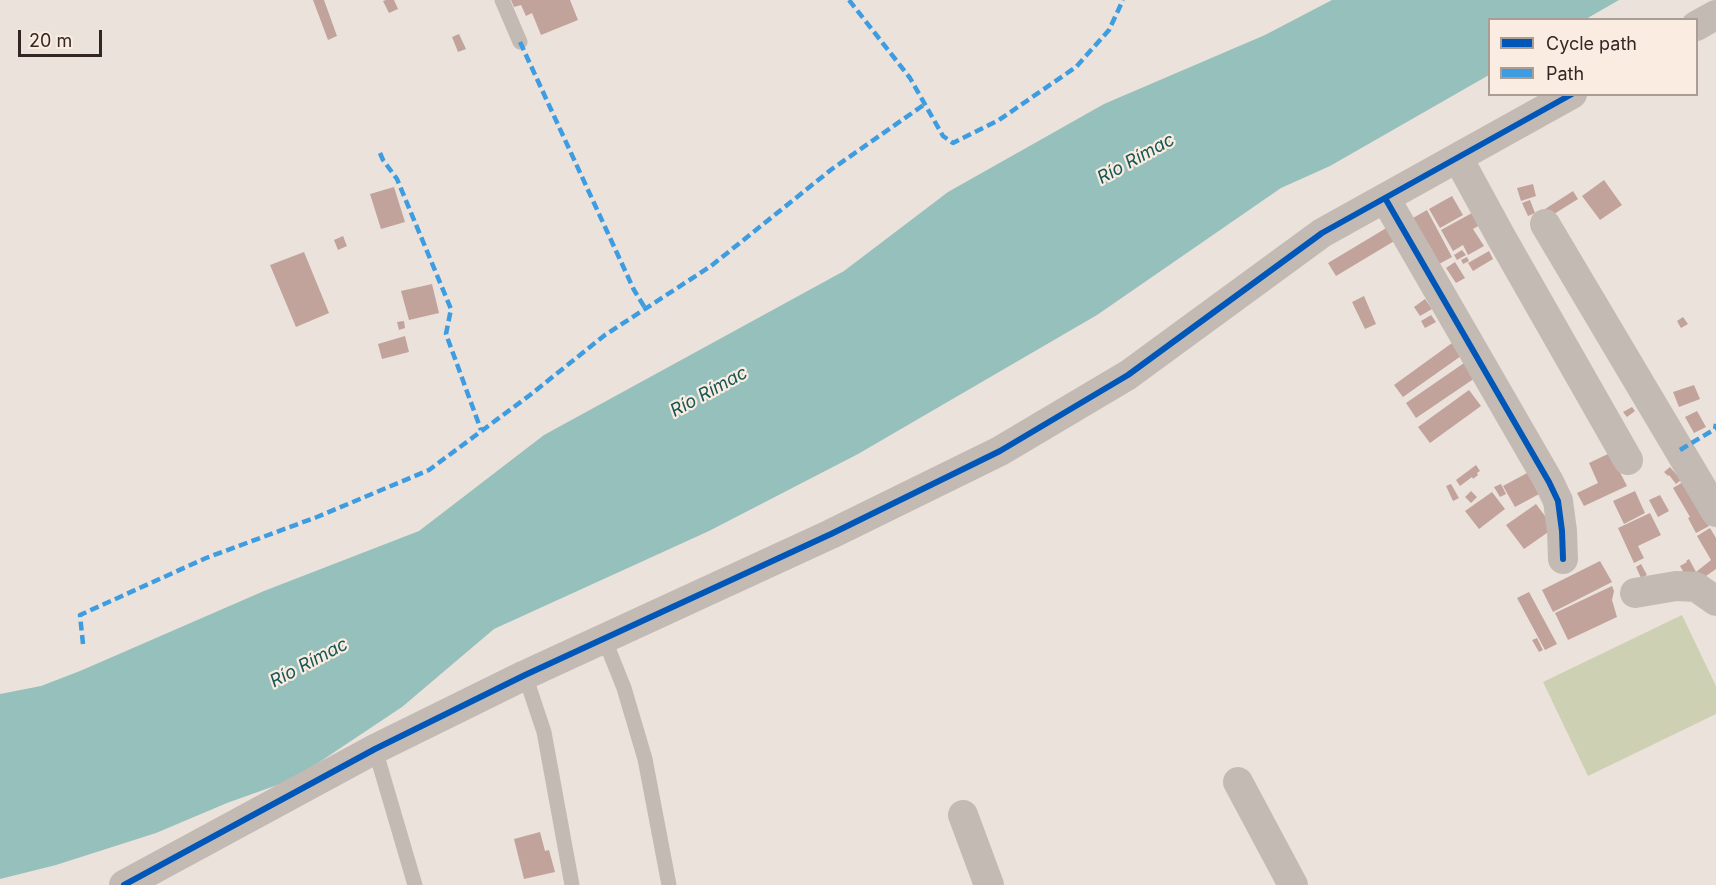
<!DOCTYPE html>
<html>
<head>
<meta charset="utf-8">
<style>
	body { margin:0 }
	#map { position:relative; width:1716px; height:885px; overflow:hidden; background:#ebe2db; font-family:Inter,sans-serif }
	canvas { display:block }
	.legend { position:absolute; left:1488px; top:18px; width:210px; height:78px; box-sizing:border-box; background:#faece0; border:2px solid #ab9d94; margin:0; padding:8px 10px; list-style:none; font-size:18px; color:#342723 }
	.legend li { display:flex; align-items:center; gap:12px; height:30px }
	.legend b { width:30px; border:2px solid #ab9d94 }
	.scale { position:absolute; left:18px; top:30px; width:84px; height:27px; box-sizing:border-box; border:3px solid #342723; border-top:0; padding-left:8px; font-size:18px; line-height:21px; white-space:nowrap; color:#342723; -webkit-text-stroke:4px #faece0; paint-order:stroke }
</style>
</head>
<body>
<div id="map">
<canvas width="1716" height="885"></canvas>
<ul class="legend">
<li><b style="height:8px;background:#0057b8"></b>Cycle path</li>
<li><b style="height:8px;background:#3e9ce0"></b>Path</li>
</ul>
<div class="scale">20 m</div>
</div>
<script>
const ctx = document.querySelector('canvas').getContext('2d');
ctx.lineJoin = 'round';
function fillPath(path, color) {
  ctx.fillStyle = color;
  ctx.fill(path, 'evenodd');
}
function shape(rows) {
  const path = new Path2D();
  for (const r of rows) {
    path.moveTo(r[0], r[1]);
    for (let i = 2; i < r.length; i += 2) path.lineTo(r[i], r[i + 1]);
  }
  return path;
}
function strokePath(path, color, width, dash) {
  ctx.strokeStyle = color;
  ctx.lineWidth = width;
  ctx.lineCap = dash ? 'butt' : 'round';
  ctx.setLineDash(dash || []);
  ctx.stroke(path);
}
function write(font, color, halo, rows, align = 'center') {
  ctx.font = font + ' Inter,sans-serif';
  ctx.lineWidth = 4.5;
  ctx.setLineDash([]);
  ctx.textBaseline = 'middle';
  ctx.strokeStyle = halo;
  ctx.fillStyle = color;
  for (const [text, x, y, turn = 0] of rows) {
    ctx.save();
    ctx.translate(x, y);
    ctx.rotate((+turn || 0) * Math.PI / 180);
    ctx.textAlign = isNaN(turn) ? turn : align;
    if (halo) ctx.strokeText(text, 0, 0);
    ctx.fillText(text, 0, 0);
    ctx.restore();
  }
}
fillPath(shape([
	[1682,615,1716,686,1716,714,1588,776,1543,682]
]), '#ced0b3');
fillPath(shape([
	[1332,0,1619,0,1586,19,1490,20,1489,75,1330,166,1281,188,1097,315,858,454,709,531,494,629,402,707,294,779,227,803,156,833,56,865,0,879,0,694,41,686,80,671,264,591,419,531,544,435,844,271,948,192,1104,104,1265,35]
]), '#96c0bc');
fillPath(shape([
	[313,0,324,0,337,36,328,40],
	[386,0,394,0,398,9,389,13,383,1],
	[511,0,570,0,578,20,541,35,532,13,526,16,521,5,514,7],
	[459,34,466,49,458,52,452,37],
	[1604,180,1622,205,1600,220,1582,196],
	[1533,184,1536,196,1521,201,1517,188],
	[394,187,405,222,381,229,370,194],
	[1573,191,1578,199,1554,214,1542,211],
	[1452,196,1463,215,1440,228,1429,209],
	[1530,200,1535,213,1528,216,1522,203],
	[1427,210,1452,257,1439,264,1413,218],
	[1472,213,1480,225,1473,229,1484,246,1468,255,1463,245,1453,251,1441,230],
	[1388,227,1396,240,1336,276,1328,263],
	[343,236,347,246,338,250,334,240],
	[1462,250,1466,255,1457,260,1454,255],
	[1489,251,1493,259,1473,271,1468,263],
	[304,252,329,313,296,327,270,265],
	[1467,257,1469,261,1463,264,1461,260],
	[1455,262,1465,278,1456,283,1446,268],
	[432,284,439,313,409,320,401,291],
	[1364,296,1376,324,1365,329,1352,302],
	[1425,299,1432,309,1420,316,1414,307],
	[1431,315,1436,322,1425,328,1421,321],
	[1683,317,1688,324,1681,328,1677,321],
	[404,321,405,328,399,330,397,322],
	[405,336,409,352,382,359,378,344],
	[1452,343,1461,356,1403,397,1394,385],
	[1464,363,1475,378,1416,418,1406,403],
	[1694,385,1700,399,1679,407,1673,392],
	[1469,390,1481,406,1430,443,1418,427],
	[1632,407,1635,411,1627,417,1623,412],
	[1697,411,1706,427,1694,433,1685,417],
	[1610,453,1627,486,1584,506,1577,493,1598,483,1589,463],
	[1476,465,1480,471,1477,473,1478,475,1473,479,1472,477,1460,486,1456,480],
	[1670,467,1681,480,1676,484,1669,475,1668,476,1664,472],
	[1529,472,1541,493,1515,507,1503,486],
	[1683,482,1709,526,1696,533,1688,518,1690,517,1673,488],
	[1451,484,1459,498,1453,501,1446,486],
	[1501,484,1506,494,1500,497,1494,487],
	[1471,491,1477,497,1471,503,1465,497],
	[1635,491,1645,513,1624,524,1613,501],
	[1492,492,1505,509,1479,529,1465,511],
	[1660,495,1669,511,1658,517,1649,500],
	[1536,504,1554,528,1524,549,1506,525],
	[1650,513,1661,535,1638,546,1644,558,1634,563,1618,528],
	[1710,528,1716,538,1716,569,1696,583,1681,572,1683,571,1680,566,1687,562,1686,561,1689,559,1696,572,1711,560,1697,536],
	[1600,561,1612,582,1553,612,1542,590],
	[1641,564,1647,575,1641,578,1636,567],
	[1612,586,1614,591,1612,600,1617,617,1568,640,1555,613],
	[1529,592,1557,644,1545,650,1517,598],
	[1537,638,1543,650,1539,652,1532,640],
	[540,832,545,851,549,850,555,872,524,879,514,839]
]), '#c1a39b');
strokePath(shape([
	[502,0,520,42],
	[604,638,624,688,645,759,669,885],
	[525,675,544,732,572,885],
	[375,749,415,885]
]), '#c4bab4', 15);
strokePath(shape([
	[1696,26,1716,15],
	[1458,158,1501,237,1628,460],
	[1385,198,1549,482,1558,501,1562,531,1563,559],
	[1545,224,1716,512],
	[1635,593,1676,586,1696,587,1716,601],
	[1238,782,1293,885],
	[963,815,989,885],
	[124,885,375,749,525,675,831,534,1000,451,1128,375,1322,233,1572,94]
]), '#c4bab4', 30);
strokePath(shape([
	[849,0,910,78,943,136,953,143,999,120,1076,67,1109,30,1123,0],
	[520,42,634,290,645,308],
	[380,153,383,160,397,179,451,309,446,334,481,430],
	[1680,450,1715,429,1716,424],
	[83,644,80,615,206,558,317,517,429,470,530,395,605,335,711,266,832,169,925,104]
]), '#3e9ce0', 4.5, [9, 4.5]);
strokePath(shape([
	[1385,198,1549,482,1558,501,1562,531,1563,559],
	[124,885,375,749,525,675,831,534,1000,451,1128,375,1322,233,1572,94]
]), '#0057b8', 6);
write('italic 18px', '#165857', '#faece0', [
	["Río Rímac",1136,159,-29],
	["Río Rímac",709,392,-29],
	["Río Rímac",309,663,-28]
]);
</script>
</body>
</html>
